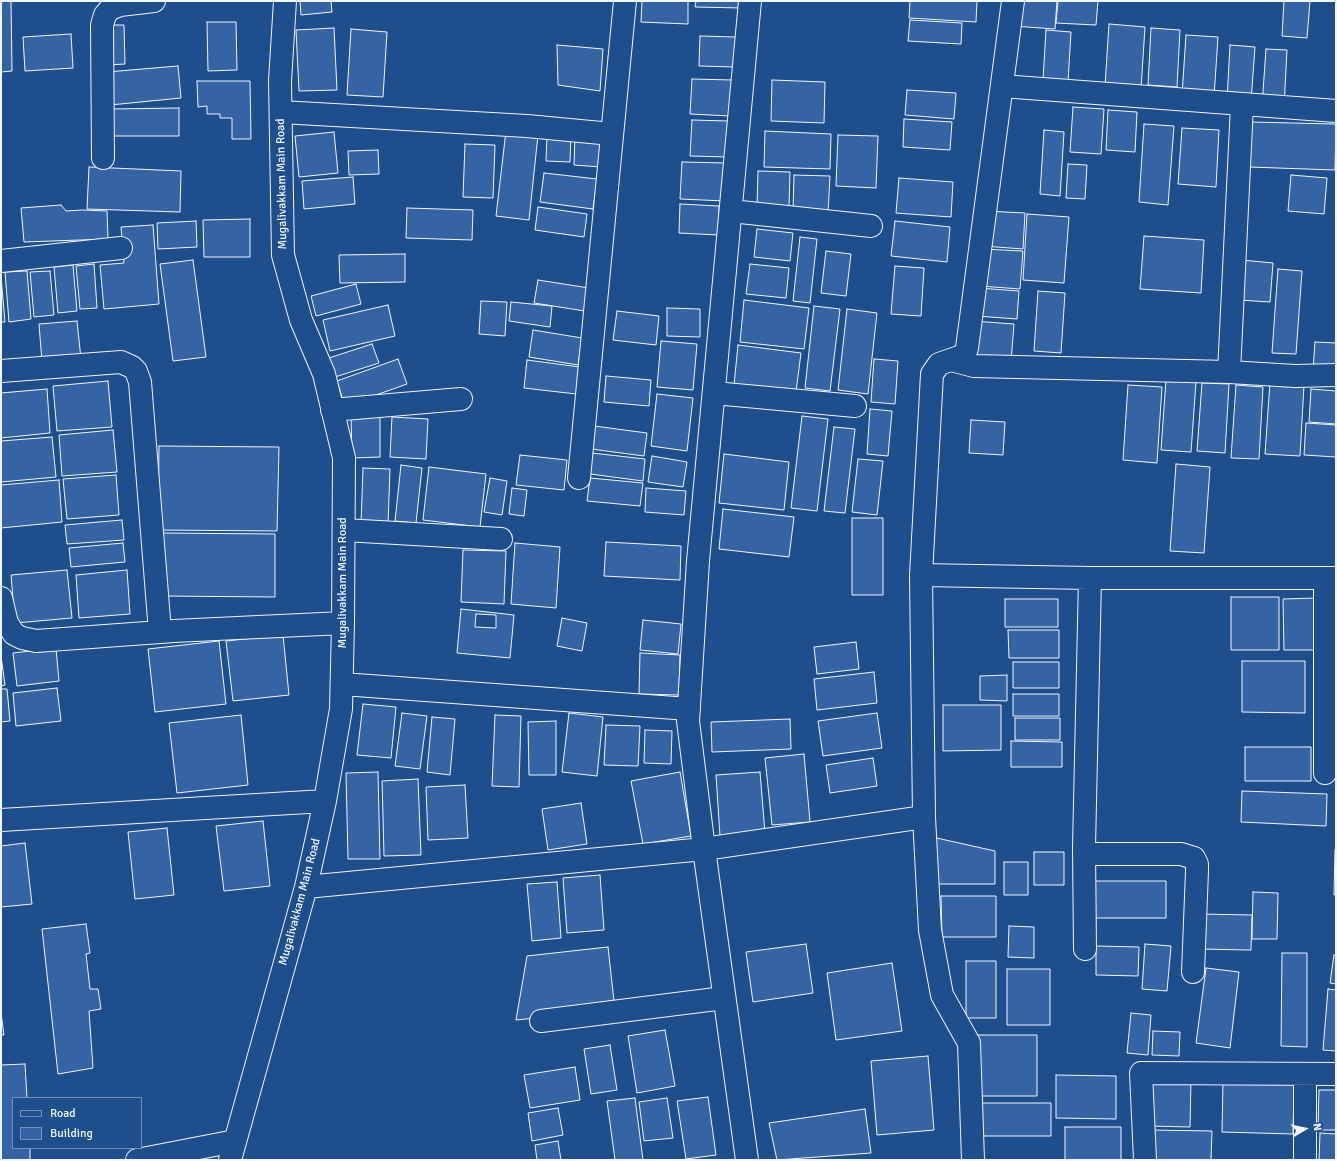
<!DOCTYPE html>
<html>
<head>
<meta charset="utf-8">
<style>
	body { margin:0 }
	#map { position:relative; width:1337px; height:1161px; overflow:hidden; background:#1f4e8c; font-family:Signika,sans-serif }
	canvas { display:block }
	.frame { position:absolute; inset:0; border:2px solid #f2f6ff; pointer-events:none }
	.legend { position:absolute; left:12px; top:1097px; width:130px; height:52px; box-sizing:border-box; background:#1f4e8c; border:1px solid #7391ba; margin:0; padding:5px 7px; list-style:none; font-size:12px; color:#f2f6ff }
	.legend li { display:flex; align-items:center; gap:8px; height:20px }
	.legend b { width:20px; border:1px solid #7391ba }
	.north { position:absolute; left:1285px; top:1109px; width:40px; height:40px; -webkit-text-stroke:3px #1f4e8c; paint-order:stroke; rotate:81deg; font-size:11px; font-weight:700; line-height:16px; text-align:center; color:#f2f6ff }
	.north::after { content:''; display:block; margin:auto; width:14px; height:18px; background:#f2f6ff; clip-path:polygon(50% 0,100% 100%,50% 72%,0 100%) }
</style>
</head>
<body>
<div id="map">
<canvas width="1337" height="1161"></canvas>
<div class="frame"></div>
<ul class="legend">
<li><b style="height:5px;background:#1f4e8c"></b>Road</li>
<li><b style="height:11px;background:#3563a3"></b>Building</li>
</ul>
<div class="north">N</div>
</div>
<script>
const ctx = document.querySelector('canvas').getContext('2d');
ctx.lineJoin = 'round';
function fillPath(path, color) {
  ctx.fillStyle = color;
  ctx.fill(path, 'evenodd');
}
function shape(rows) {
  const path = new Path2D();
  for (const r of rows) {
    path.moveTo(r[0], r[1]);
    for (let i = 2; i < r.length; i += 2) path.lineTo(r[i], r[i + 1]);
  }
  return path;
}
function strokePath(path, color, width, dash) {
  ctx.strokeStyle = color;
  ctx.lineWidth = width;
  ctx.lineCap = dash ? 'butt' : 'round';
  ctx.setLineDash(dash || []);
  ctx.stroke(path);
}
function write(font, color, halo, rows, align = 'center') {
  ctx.font = font + ' Signika,sans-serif';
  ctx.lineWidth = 3;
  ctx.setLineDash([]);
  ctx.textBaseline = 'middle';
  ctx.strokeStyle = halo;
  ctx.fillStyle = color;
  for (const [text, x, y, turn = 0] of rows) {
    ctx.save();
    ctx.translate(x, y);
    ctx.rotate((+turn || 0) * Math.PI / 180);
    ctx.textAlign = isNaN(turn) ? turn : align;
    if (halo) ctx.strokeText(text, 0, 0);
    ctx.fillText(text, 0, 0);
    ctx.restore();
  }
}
const building = shape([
	[1,1,11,1,12,71,1,72,1,1],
	[300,1,331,1,332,12,301,15,300,1],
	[642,1,688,1,688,24,641,22,642,1],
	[696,1,742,1,742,8,695,7,696,1],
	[910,1,977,1,976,22,909,18,910,1],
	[1014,1,1057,1,1055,29,1013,26,1014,1],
	[1058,1,1098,1,1096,25,1056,23,1058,1],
	[1284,1,1310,1,1307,38,1282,36,1284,1],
	[910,20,962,23,961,44,908,41,910,20],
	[207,22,236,22,237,70,208,71,207,22],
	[1109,24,1145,27,1141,89,1105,86,1109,24],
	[105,25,124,25,125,64,107,65,105,25],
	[334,28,337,90,299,91,296,30,334,28],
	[1151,28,1180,30,1177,87,1148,85,1151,28],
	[351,29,387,32,383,97,347,95,351,29],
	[1046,30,1071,32,1068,82,1043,80,1046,30],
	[71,34,73,68,25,71,23,37,71,34],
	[1186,35,1218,37,1214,97,1182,95,1186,35],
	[700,36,736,37,735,67,699,66,700,36],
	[557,45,603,49,600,91,558,85,557,45],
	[1230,45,1255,47,1251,101,1227,100,1230,45],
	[1266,49,1287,50,1284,107,1262,106,1266,49],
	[178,66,181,98,110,105,107,72,178,66],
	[692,79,732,80,730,116,690,114,692,79],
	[772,80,825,82,824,123,771,121,772,80],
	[197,81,250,81,251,139,232,139,232,118,220,118,220,114,207,114,207,106,198,107,197,81],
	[907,90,956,93,954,119,905,115,907,90],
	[1073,107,1104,109,1101,154,1070,152,1073,107],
	[179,108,179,136,110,136,110,109,179,108],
	[1108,110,1137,112,1135,152,1106,150,1108,110],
	[904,119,952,122,950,150,903,147,904,119],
	[692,120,729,121,728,157,690,156,692,120],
	[1250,122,1336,124,1335,170,1249,167,1250,122],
	[1144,124,1174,126,1168,205,1139,202,1144,124],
	[1182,128,1219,130,1216,187,1178,184,1182,128],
	[1044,130,1064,132,1060,196,1040,194,1044,130],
	[506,131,538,135,529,220,496,216,506,131],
	[765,131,831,134,830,169,764,167,765,131],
	[334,132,338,173,299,177,295,136,334,132],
	[547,135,571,135,570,162,546,161,547,135],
	[838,135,878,136,876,188,836,186,838,135],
	[575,137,602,138,601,167,574,165,575,137],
	[465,144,495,145,493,198,463,197,465,144],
	[378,150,379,174,349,175,348,151,378,150],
	[682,162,726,163,725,201,680,199,682,162],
	[1068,164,1087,165,1085,199,1066,198,1068,164],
	[89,167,181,171,180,212,87,209,89,167],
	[758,171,790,172,789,208,757,207,758,171],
	[544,173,597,179,593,209,540,202,544,173],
	[794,175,830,176,828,213,793,212,794,175],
	[1291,175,1327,178,1324,214,1288,211,1291,175],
	[353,177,355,204,304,209,302,181,353,177],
	[899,178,953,182,951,217,896,213,899,178],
	[680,204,719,206,718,235,679,233,680,204],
	[61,205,66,211,82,210,107,211,108,239,24,242,21,208,61,205],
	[538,207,587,214,584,237,535,230,538,207],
	[407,208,473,210,472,240,406,238,407,208],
	[986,211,1025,213,1023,249,983,246,986,211],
	[1027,214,1069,217,1064,283,1023,280,1027,214],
	[250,219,250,257,204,257,203,220,250,219],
	[196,221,197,247,158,249,157,223,196,221],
	[895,221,950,227,947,262,891,256,895,221],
	[153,225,159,304,104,309,100,265,124,263,121,227,153,225],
	[757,229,793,233,790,261,754,257,757,229],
	[1144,236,1204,240,1201,293,1140,289,1144,236],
	[800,237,817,239,810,303,793,301,800,237],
	[982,249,1023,251,1020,289,980,286,982,249],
	[826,251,851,254,846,296,821,293,826,251],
	[405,254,405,282,340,283,339,255,405,254],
	[193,260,206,357,173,361,160,264,193,260],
	[1242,260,1273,263,1270,302,1239,300,1242,260],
	[94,264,97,308,80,309,76,266,94,264],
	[750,264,789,268,786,298,746,294,750,264],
	[73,265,77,311,58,313,54,267,73,265],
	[895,266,924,268,921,316,891,314,895,266],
	[1278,269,1302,271,1296,354,1272,353,1278,269],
	[27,271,31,319,9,322,5,272,27,271],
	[50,271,54,315,34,317,30,272,50,271],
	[1,277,5,322,1,322,1,277],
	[538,280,589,288,585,311,534,303,538,280],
	[356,284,361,304,316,316,311,296,356,284],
	[979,288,1019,291,1017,319,977,316,979,288],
	[1038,291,1065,293,1061,353,1034,351,1038,291],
	[744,300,809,308,804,349,740,342,744,300],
	[481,301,507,302,505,336,479,334,481,301],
	[511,302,552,306,550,327,509,321,511,302],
	[388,305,395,336,330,351,323,320,388,305],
	[814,306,840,309,830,391,805,388,814,306],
	[667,308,700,309,700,337,667,336,667,308],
	[847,309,877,313,868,394,838,390,847,309],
	[617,311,659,316,656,345,613,340,617,311],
	[77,321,81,359,42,362,39,324,77,321],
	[973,321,1014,324,1011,362,971,359,973,321],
	[533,330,582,338,578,365,529,357,533,330],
	[661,341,697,344,693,390,657,387,661,341],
	[1315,342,1336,343,1336,386,1312,384,1315,342],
	[372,344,379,363,335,377,329,358,372,344],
	[738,345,801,353,796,392,734,385,738,345],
	[398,359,407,384,345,406,337,381,398,359],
	[874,359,898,361,895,404,871,402,874,359],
	[527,360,580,367,576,394,524,388,527,360],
	[606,376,651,380,649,406,604,402,606,376],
	[1166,380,1196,382,1191,452,1161,450,1166,380],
	[108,381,112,427,57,431,53,386,108,381],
	[1270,382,1304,385,1300,456,1265,454,1270,382],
	[1202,383,1229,384,1225,453,1197,451,1202,383],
	[1128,385,1162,387,1157,463,1123,460,1128,385],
	[1236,385,1263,387,1259,459,1231,458,1236,385],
	[47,389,50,433,1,438,1,393,47,389],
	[1311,389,1336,391,1336,424,1309,422,1311,389],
	[657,394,693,398,687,451,651,446,657,394],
	[870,409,892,411,888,456,867,454,870,409],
	[351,415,380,415,380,457,352,458,351,415],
	[802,416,828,419,817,511,791,508,802,416],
	[392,417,428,419,426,459,390,457,392,417],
	[971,420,1005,422,1003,455,969,453,971,420],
	[1306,423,1336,425,1336,457,1304,455,1306,423],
	[594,426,647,433,644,456,591,449,594,426],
	[834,427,855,429,845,513,824,511,834,427],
	[113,430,117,472,62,476,59,435,113,430],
	[52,437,56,477,1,482,1,441,52,437],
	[159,446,279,447,277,531,158,530,159,446],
	[592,453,645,459,643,481,590,474,592,453],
	[724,454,789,462,784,510,719,503,724,454],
	[520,455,567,460,564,490,516,485,520,455],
	[652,456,687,462,683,487,648,482,652,456],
	[858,459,883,461,877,515,852,512,858,459],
	[1176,464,1210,467,1204,553,1170,551,1176,464],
	[401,465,422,468,416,523,395,521,401,465],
	[429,467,486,474,480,527,423,520,429,467],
	[363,468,390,469,388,525,361,524,363,468],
	[116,475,119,515,67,519,63,479,116,475],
	[490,478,507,481,502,515,484,512,490,478],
	[590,478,643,483,640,506,587,501,590,478],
	[59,480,62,522,1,528,1,485,59,480],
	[512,488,527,490,524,516,509,514,512,488],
	[646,488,686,491,684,515,645,512,646,488],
	[723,509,794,517,789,557,719,549,723,509],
	[852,518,883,518,883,595,852,595,852,518],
	[122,520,124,540,67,544,65,525,122,520],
	[161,533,275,534,275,597,161,596,161,533],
	[606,542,681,546,680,580,604,576,606,542],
	[123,543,125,562,71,567,69,548,123,543],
	[515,543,560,547,556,608,511,604,515,543],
	[463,550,506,551,504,604,461,602,463,550],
	[67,570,72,618,15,623,11,575,67,570],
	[127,570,130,614,79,618,76,575,127,570],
	[1231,597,1279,597,1279,650,1231,650,1231,597],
	[1316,598,1316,650,1284,650,1283,599,1316,598],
	[1005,599,1058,599,1058,627,1005,627,1005,599],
	[461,609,514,615,510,658,457,653,461,609],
	[476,614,496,615,496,628,475,627,476,614],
	[562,618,587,623,582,651,557,646,562,618],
	[643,620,681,624,678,654,640,650,643,620],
	[1008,630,1059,630,1059,658,1009,658,1008,630],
	[283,635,289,695,233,701,226,641,283,635],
	[219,641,226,704,155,712,148,649,219,641],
	[856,642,859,669,817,674,814,647,856,642],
	[56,648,59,681,17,686,13,653,56,648],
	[640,653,680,655,679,695,639,694,640,653],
	[1,656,5,685,1,686,1,656],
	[1242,661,1305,661,1305,713,1242,712,1242,661],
	[1013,662,1059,662,1059,688,1013,688,1013,662],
	[874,672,877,703,817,710,814,679,874,672],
	[1007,675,1007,701,980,700,980,676,1007,675],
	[57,688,61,721,16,726,13,693,57,688],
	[1,689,7,689,10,721,1,722,1,689],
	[1013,694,1059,694,1059,716,1013,716,1013,694],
	[363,704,396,707,391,758,357,755,363,704],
	[943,705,1001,705,1001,750,943,751,943,705],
	[402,713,427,716,420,769,395,766,402,713],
	[569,713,603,717,597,776,562,772,569,713],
	[877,713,882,748,823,756,818,721,877,713],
	[241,715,248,785,177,793,169,723,241,715],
	[495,715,521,716,519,787,492,786,495,715],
	[432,717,455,719,450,775,427,772,432,717],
	[1015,718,1060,718,1060,740,1015,740,1015,718],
	[790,719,791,749,712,752,711,722,790,719],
	[556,721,556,775,529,775,528,722,556,721],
	[606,725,640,726,638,766,604,765,606,725],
	[645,730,672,731,671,764,644,763,645,730],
	[1011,741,1062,742,1062,767,1011,767,1011,741],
	[1245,747,1311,747,1311,781,1245,781,1245,747],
	[804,754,810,822,772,825,765,758,804,754],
	[873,758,877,786,830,793,826,765,873,758],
	[378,772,380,859,348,859,346,773,378,772],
	[680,772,691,836,643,844,631,781,680,772],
	[760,772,765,833,720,836,716,775,760,772],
	[418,779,421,855,384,856,382,781,418,779],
	[465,785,468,838,428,840,426,787,465,785],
	[1242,791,1327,794,1326,826,1241,822,1242,791],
	[581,803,587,844,548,850,542,809,581,803],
	[263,821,270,886,224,891,216,826,263,821],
	[167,828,174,895,135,899,128,832,167,828],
	[932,837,995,851,995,884,929,884,932,837],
	[25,843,32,904,1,907,1,846,25,843],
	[1335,850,1336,850,1336,895,1334,895,1335,850],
	[1034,852,1064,852,1064,885,1034,885,1034,852],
	[1004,862,1028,862,1028,895,1004,895,1004,862],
	[600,875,604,930,567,933,563,878,600,875],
	[1087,881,1166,881,1166,918,1087,918,1087,881],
	[557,882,561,938,532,941,527,884,557,882],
	[1253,892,1278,893,1277,939,1252,939,1253,892],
	[941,896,996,896,996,937,942,937,941,896],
	[1200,914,1252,915,1251,950,1199,949,1200,914],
	[86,924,90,953,86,954,90,989,98,989,101,1009,89,1011,93,1068,58,1074,42,929,86,924],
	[1009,926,1034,927,1034,958,1008,957,1009,926],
	[806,944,813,993,753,1002,746,952,806,944],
	[1145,944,1171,946,1167,991,1142,989,1145,944],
	[1096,946,1139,947,1138,976,1096,975,1096,946],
	[608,947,615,1010,516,1020,527,956,608,947],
	[1282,953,1307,953,1307,1047,1281,1046,1282,953],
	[1334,955,1336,955,1336,984,1330,983,1334,955],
	[966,961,996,961,996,1018,966,1018,966,961],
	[892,963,902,1031,836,1040,827,973,892,963],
	[1206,968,1239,972,1230,1048,1196,1043,1206,968],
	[1007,969,1050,969,1050,1025,1007,1025,1007,969],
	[1328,989,1336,990,1336,1051,1323,1050,1328,989],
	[1,1013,4,1035,1,1035,1,1013],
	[1131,1013,1151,1015,1148,1055,1127,1053,1131,1013],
	[665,1030,675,1086,637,1093,628,1036,665,1030],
	[1153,1031,1180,1032,1179,1056,1152,1055,1153,1031],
	[976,1035,1037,1035,1037,1096,976,1096,976,1035],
	[610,1045,617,1090,591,1094,584,1049,610,1045],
	[928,1056,934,1130,877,1135,871,1061,928,1056],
	[25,1064,27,1098,13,1098,13,1148,30,1148,30,1160,1,1160,1,1065,25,1064],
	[575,1067,580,1100,530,1108,524,1075,575,1067],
	[1056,1075,1116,1076,1116,1119,1056,1118,1056,1075],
	[1151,1078,1191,1079,1190,1127,1150,1126,1151,1078],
	[1223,1082,1294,1084,1293,1134,1222,1132,1223,1082],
	[1319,1090,1336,1090,1336,1130,1318,1130,1319,1090],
	[708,1097,716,1155,686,1159,677,1101,708,1097],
	[635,1098,643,1160,615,1160,607,1101,635,1098],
	[667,1098,673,1138,644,1141,639,1102,667,1098],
	[978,1103,1051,1103,1051,1136,978,1136,978,1103],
	[558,1108,563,1135,532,1141,528,1113,558,1108],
	[865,1109,871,1153,777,1160,769,1123,865,1109],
	[1065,1127,1121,1127,1121,1160,1065,1160,1065,1127],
	[1150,1130,1212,1131,1211,1160,1149,1160,1150,1130],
	[1320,1133,1336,1134,1336,1160,1319,1160,1320,1133],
	[558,1141,561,1160,537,1160,535,1145,558,1141]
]);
fillPath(building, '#3563a3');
strokePath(building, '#f2f6ff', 1);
const minor = shape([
	[1002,86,1336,111],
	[281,112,527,126,612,134],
	[103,158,102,25,105,15,110,9,120,5,154,1],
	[731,211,871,226],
	[1,261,121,248],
	[951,360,974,366,1229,372,1295,376,1336,375],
	[1,371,121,362,132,367,136,371,140,382,160,632],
	[1229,372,1242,105],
	[714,393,855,406],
	[332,410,461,399],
	[579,478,625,1],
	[344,530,501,539],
	[921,575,1090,578,1336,578],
	[1325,578,1325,773],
	[1,598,7,623,14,634,22,638,36,641,174,631,343,623],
	[342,684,689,709],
	[1,820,325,801],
	[1084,854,1181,854,1194,858,1197,864,1197,871,1193,972],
	[306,887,704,849,924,817],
	[1085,949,1084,847,1090,578],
	[541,1021,724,998],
	[137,1160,235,1141],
	[230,1160,306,887,325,801,341,709,343,623,344,458,324,374,301,320,283,255,280,81,285,1],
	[747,1160,704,849,688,721,698,561,750,1],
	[973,1160,969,1043,942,995,930,930,924,817,921,575,932,374,939,364,959,357,965,354,967,348,1013,1],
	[1145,1160,1141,1073,1336,1074],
	[1305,1160,1305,1074]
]);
strokePath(minor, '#f2f6ff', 24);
strokePath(minor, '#1f4e8c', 22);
write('12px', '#f2f6ff', '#1f4e8c', [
	["Mugalivakkam Main Road",282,184,-91],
	["Mugalivakkam Main Road",343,583,-90],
	["Mugalivakkam Main Road",300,902,-75]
]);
</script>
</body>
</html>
